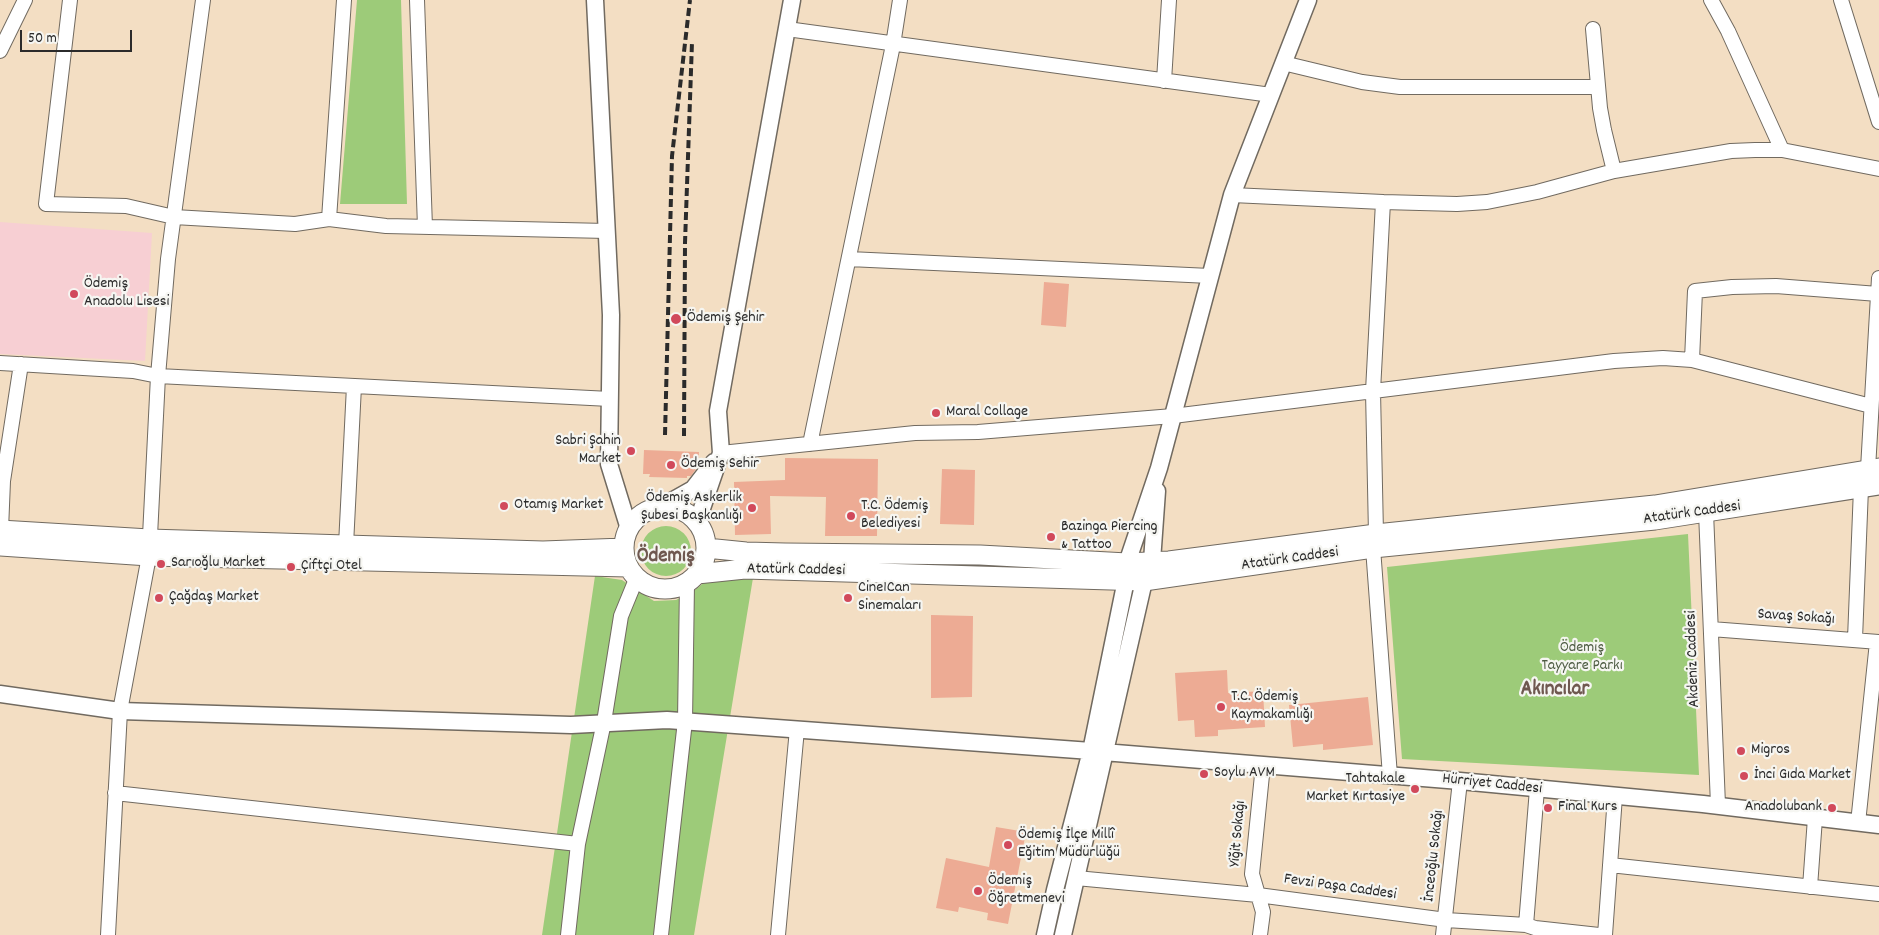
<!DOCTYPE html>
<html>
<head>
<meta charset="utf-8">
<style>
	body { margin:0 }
	#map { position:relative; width:1879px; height:935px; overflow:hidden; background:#f3dec3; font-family:Dekko,sans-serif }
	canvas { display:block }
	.scale { position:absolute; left:20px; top:30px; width:112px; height:22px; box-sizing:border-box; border:2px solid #2b2b2b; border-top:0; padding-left:6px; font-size:15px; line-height:18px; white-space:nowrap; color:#2b2b2b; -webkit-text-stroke:4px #f6f6f2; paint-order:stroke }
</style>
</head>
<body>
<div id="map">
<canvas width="1879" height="935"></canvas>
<div class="scale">50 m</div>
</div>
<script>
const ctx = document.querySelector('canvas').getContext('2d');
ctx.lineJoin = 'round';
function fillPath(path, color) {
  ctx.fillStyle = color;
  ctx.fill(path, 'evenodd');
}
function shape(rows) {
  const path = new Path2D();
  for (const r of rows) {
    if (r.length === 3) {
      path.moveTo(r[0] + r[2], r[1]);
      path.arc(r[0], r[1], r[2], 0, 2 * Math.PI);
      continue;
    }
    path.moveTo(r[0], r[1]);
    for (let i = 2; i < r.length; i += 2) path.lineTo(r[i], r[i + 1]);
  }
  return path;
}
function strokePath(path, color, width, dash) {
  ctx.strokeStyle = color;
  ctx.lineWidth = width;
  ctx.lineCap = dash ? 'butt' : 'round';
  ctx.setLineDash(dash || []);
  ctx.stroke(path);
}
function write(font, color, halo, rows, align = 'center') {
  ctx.font = font + ' Dekko,sans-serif';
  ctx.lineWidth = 4.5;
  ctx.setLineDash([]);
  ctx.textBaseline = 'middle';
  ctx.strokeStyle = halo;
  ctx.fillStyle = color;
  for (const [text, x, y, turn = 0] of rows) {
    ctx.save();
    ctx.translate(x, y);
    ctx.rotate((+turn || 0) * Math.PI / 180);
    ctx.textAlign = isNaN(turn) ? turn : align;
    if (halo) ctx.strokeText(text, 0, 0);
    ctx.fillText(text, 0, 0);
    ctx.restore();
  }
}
fillPath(shape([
	[0,222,152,233,145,361,0,354]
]), '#f7cfd3');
fillPath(shape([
	[357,0,401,0,407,204,340,204],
	[666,551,25],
	[1688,534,1699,775,1402,759,1387,567],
	[595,576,622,580,654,601,676,600,695,590,711,577,753,578,694,935,542,935]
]), '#9dcb79');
fillPath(shape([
	[1044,282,1069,284,1066,327,1041,325],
	[644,450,699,452,698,466,691,476,687,476,687,478,649,477,650,474,643,474],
	[785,458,878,459,877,536,825,536,826,497,770,496,771,534,735,535,734,482,785,480],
	[942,469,975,470,974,525,940,524],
	[931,615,973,616,972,697,931,698],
	[1227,670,1228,693,1263,691,1265,727,1218,730,1218,736,1195,737,1194,720,1178,721,1175,673],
	[1368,697,1373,745,1323,750,1323,744,1293,747,1289,705],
	[996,827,1026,832,1008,924,987,920,988,913,959,907,958,912,936,908,946,858,989,867]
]), '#edab94');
const minor = shape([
	[70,0,46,204,126,206,174,217,295,224,329,219,386,226,607,231],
	[417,0,425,227],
	[1711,0,1728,31,1782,150],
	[1841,0,1879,122],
	[787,29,1271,95],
	[1593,29,1600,108,1604,130,1614,171],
	[0,51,25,0],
	[1283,63,1362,82,1400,87,1598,87],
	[1164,81,1169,0],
	[1232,195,1383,202,1457,204,1487,202,1537,192,1614,171,1731,151,1755,150,1782,150,1879,169],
	[329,219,344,0],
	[849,259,1210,276],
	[1692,360,1695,291,1732,287,1776,286,1878,294],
	[0,363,133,371,158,376,610,399],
	[810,444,893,45,900,0],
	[721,453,915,433,978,432,1173,416,1614,361,1663,358,1692,360,1871,406],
	[1706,512,1718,805],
	[1,530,3,481,21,364],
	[1376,534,1373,391,1383,202],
	[346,545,354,386],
	[1373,548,1390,776],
	[1711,629,1879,642],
	[1855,639,1861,488,1868,469,1879,278],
	[115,793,578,844],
	[1858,823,1877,642],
	[1610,865,1879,894],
	[1076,878,1258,895,1446,920,1526,925,1535,928,1599,935],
	[1810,887,1815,818],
	[1526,925,1537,789],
	[108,935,120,711,149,556,158,376,168,259,203,0],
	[568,935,578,844,604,722,621,616,637,577],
	[661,935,685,721,687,583],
	[778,935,797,729],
	[1260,935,1263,912,1252,874,1263,765],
	[1443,935,1460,781],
	[1605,935,1615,796]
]);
const tertiary = shape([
	[595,0,611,315,609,464,629,529],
	[661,507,693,489,714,462],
	[697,523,721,453,718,411,792,0],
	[0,694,120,711,571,725,667,720,1091,751,1460,781,1703,804,1879,825],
	[1045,935,1055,890,1091,751,1126,580,1127,563,1159,468,1232,195,1308,0],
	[1063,935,1144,581,1152,561,1157,491]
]);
const secondary = shape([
	[665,548,41],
	[0,530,149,539,543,551,624,548],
	[0,546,149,556,628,567],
	[706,548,746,552,785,553,980,555,1127,563,1169,561,1376,534,1655,505,1879,468],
	[697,574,745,569,1144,581,1373,548,1655,520,1879,485]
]);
strokePath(minor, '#716a60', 16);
strokePath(tertiary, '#716a60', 19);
strokePath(secondary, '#716a60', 21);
strokePath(minor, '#fff', 14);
strokePath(tertiary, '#fff', 16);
strokePath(secondary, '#fff', 19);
strokePath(shape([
	[665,435,672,156,690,0],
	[684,436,685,243,692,42]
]), '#2b2b2b', 4, [8, 4]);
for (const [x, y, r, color] of [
	[74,294,5,"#d1495b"],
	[676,319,6,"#d1495b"],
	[936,413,5,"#d1495b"],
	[631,451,5,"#d1495b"],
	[671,465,5,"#d1495b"],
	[504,506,5,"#d1495b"],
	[752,508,5,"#d1495b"],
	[851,516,5,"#d1495b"],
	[1051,537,5,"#d1495b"],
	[161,564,5,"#d1495b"],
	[291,567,5,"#d1495b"],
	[159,598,5,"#d1495b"],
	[848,598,5,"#d1495b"],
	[1221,707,5,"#d1495b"],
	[1741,751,5,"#d1495b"],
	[1204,774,5,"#d1495b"],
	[1744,776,5,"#d1495b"],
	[1415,789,5,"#d1495b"],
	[1548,808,5,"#d1495b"],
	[1832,808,5,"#d1495b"],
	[1008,845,5,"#d1495b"],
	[978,891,5,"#d1495b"]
]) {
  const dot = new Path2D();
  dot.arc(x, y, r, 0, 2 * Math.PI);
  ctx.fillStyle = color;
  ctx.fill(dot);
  strokePath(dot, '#f6f6f2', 2);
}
write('16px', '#2b2b2b', '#f6f6f2', [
	["Ödemiş",84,285],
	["Anadolu Lisesi",84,303],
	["Ödemiş Şehir",687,319],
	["Maral Collage",946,413],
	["Sabri Şahin",621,442,"right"],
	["Market",621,460,"right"],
	["Ödemiş Sehir",681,465],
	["Ödemiş Askerlik",742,499,"right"],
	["Şubesi Başkanlığı",742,517,"right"],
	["Otamış Market",514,506],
	["T.C. Ödemiş",861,507],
	["Belediyesi",861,525],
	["Bazinga Piercing",1061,528],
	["& Tattoo",1061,546],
	["Sarıoğlu Market",171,564],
	["Çiftçi Otel",301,567],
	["Cine1Can",858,589],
	["Sinemaları",858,607],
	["Çağdaş Market",169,598],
	["T.C. Ödemiş",1231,698],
	["Kaymakamlığı",1231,716],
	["Migros",1751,751],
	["Soylu AVM",1214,774],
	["İnci Gıda Market",1754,776],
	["Tahtakale",1405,780,"right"],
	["Market Kırtasiye",1405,798,"right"],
	["Final Kurs",1558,808],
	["Anadolubank",1822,808,"right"],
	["Ödemiş İlçe Millî",1018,836],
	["Eğitim Müdürlüğü",1018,854],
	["Ödemiş",988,882],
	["Öğretmenevi",988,900]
], 'left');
write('16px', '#2b2b2b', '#f6f6f2', [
	["Atatürk Caddesi",1692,514,-8],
	["Atatürk Caddesi",1290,560,-8],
	["Atatürk Caddesi",796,571,1],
	["Savaş Sokağı",1796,618,4],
	["Akdeniz Caddesi",1694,659,-92],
	["Hürriyet Caddesi",1492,785,6],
	["Yiğit Sokağı",1239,834,-85],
	["İnceoğlu Sokağı",1435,856,-84],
	["Fevzi Paşa Caddesi",1340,888,8]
]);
write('16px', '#4d5b42', '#f6f6f2', [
	["Ödemiş",1582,649],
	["Tayyare Parkı",1582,667]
]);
write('bold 21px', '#6f5850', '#f6f6f2', [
	["Ödemiş",666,558],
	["Akıncılar",1555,691]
]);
</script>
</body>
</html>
